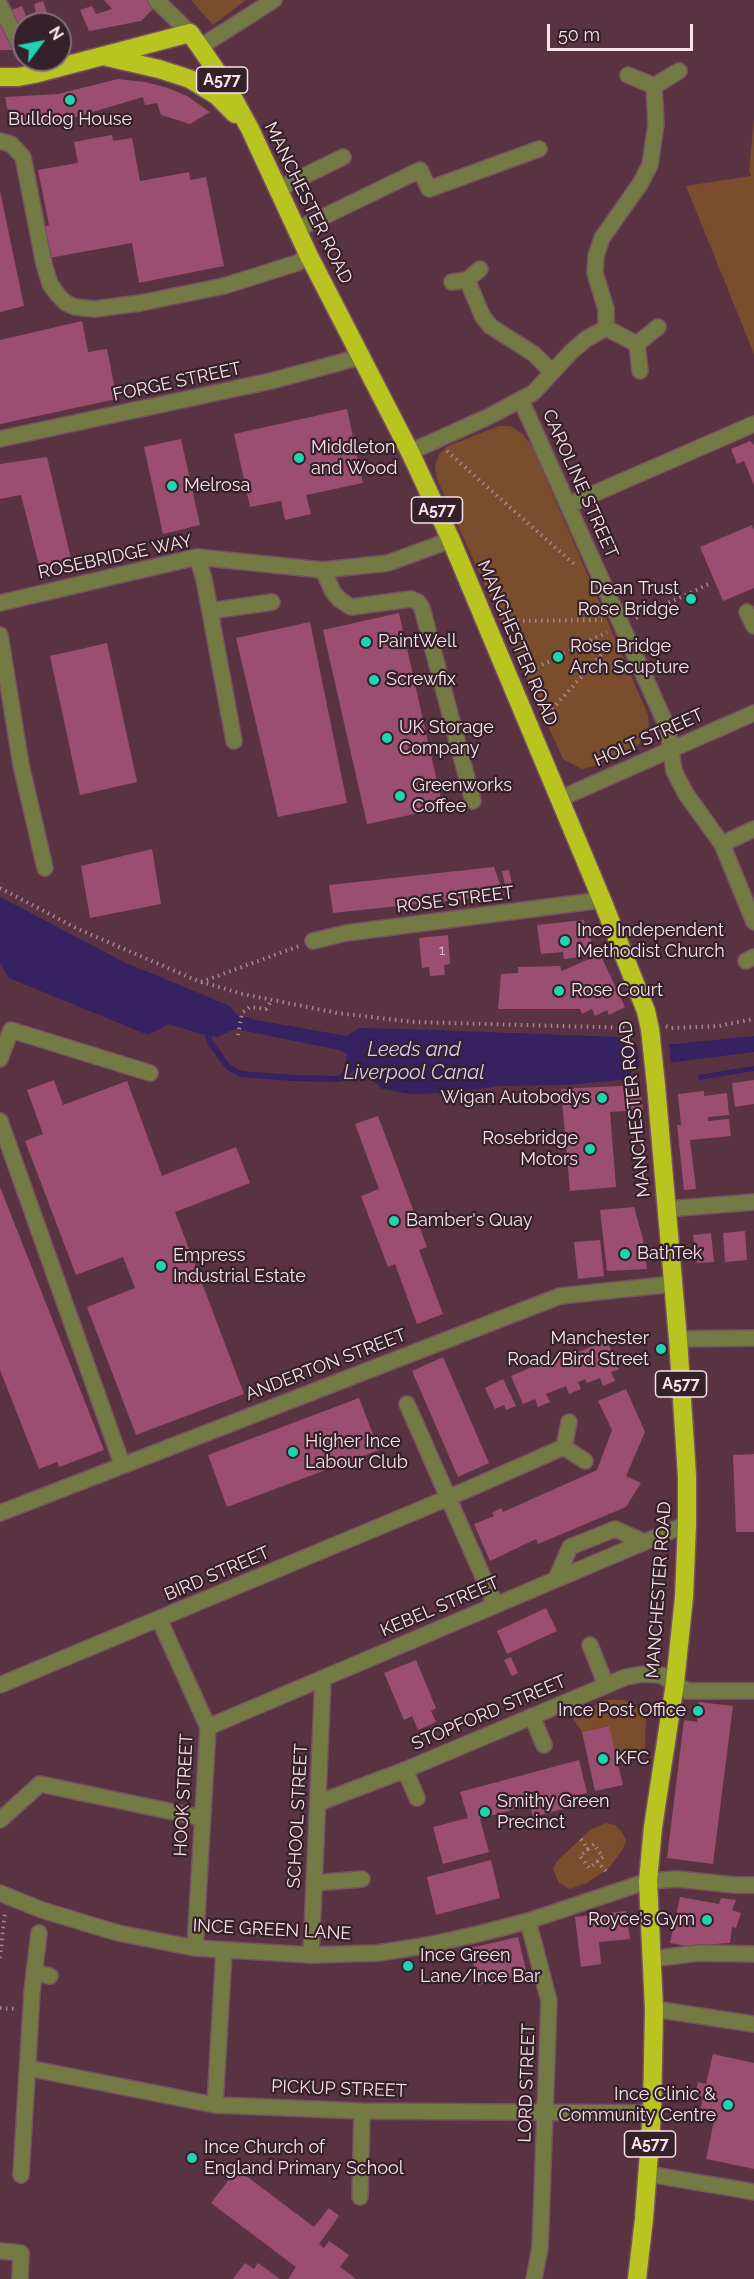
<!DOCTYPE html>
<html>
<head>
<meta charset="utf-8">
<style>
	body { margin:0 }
	#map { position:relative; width:754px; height:2279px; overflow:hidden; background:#5a3343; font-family:Raleway,sans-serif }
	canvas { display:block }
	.north { position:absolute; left:12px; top:12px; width:60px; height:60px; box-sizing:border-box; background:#342129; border:2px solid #836e76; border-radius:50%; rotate:58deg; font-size:16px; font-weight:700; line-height:24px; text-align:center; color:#fae1ea }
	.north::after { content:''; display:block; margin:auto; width:21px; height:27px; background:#1ed5b0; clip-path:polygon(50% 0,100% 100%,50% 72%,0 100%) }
	.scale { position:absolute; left:547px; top:24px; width:146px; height:27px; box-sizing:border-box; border:3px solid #fae1ea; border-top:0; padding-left:8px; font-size:18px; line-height:21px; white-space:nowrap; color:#fae1ea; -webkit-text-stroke:4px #342129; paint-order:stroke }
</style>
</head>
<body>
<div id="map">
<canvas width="754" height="2279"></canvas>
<div class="north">N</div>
<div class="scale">50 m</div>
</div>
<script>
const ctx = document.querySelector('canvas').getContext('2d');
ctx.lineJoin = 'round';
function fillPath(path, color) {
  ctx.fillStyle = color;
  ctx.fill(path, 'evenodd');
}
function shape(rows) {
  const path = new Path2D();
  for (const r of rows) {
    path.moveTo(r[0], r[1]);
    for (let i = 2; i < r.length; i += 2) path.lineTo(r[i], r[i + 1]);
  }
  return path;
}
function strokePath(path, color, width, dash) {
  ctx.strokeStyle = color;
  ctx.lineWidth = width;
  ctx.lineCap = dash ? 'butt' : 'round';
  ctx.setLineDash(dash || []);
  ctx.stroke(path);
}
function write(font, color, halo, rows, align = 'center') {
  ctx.font = font + ' Raleway,sans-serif';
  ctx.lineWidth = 4.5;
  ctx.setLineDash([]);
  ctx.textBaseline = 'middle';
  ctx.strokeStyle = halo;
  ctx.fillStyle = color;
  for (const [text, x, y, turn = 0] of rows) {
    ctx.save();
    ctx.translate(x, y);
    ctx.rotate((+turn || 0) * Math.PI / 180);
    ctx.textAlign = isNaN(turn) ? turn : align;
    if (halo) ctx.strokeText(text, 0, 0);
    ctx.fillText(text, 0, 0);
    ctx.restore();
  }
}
fillPath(shape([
	[191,0,246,0,213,25],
	[754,119,754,354,686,186,751,176,749,171],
	[499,426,510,426,523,434,533,448,648,715,649,730,637,746,594,766,582,769,563,759,437,479,435,466,439,454,448,446],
	[605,1700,625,1700,646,1714,645,1752,617,1760,607,1726,582,1732,572,1717],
	[606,1823,615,1825,622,1832,626,1840,623,1849,609,1868,587,1883,570,1889,559,1883,553,1869,557,1861,590,1830]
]), '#7a4d2d');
fillPath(shape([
	[0,897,124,962,230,1006,236,1014,256,1020,347,1036,359,1028,407,1029,618,1037,630,1045,675,1044,754,1036,754,1052,635,1067,629,1076,637,1080,633,1084,619,1080,567,1085,500,1086,450,1093,410,1094,382,1089,360,1068,354,1071,346,1063,347,1054,339,1050,235,1029,217,1037,197,1033,169,1024,148,1035,9,978,0,963],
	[754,1066,754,1071,699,1080,698,1075]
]), '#362161');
fillPath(shape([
	[669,1041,671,1065,640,1070,637,1042]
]), '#5a3343');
strokePath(shape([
	[206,1029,210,1042,228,1067,241,1074,294,1078,339,1079,351,1069,353,1063]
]), '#362161', 6);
fillPath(shape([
	[104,0,148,0,155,7,141,21,89,31,80,10,92,6,96,14,112,9],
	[43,1,51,24,24,24,24,43,11,10,22,6,26,16,36,12,34,4],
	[0,25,3,25,16,50,0,50],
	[118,79,145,82,168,88,187,96,210,112,190,124,161,115,157,103,145,105,143,97,66,120,11,127,5,97,58,94],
	[112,135,113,141,132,138,140,181,189,172,190,180,206,177,224,266,139,283,132,243,49,258,43,227,49,225,38,170,78,163,74,142],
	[0,191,24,306,0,312],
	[82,321,88,352,107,349,117,399,0,424,0,340],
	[347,409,363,483,306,495,311,514,285,520,281,501,250,507,234,434],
	[181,439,200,525,163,534,144,447],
	[750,441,754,445,754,485,744,461,737,464,731,449],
	[47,457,72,563,40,569,21,495,0,499,0,464],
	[752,525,754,530,754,588,723,601,700,547],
	[399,613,443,808,367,824,323,630],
	[310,622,347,803,278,817,236,638],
	[107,643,137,782,80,795,50,656],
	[152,849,161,904,90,918,81,866],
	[494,867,504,895,333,913,329,885],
	[509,870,512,884,505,885,502,871],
	[584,920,585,931,590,930,593,956,564,959,563,952,541,954,537,925],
	[448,935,450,964,444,965,445,975,430,976,429,967,422,968,419,938],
	[600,954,625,1007,609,1015,607,1010,595,1016,592,1009,582,1014,580,1009,498,1009,501,974,518,973,518,967,560,966,562,971],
	[54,1080,63,1105,127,1081,162,1176,236,1147,250,1183,175,1212,244,1394,136,1435,87,1307,135,1288,123,1257,76,1275,25,1141,43,1134,27,1090],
	[754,1080,754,1104,735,1107,732,1083],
	[640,1085,643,1110,610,1112,616,1187,570,1191,561,1089],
	[704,1091,704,1096,727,1093,729,1115,708,1117,708,1121,729,1119,731,1136,690,1140,696,1189,684,1190,677,1125,681,1125,678,1094],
	[378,1116,427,1247,419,1250,443,1314,417,1324,395,1264,388,1267,361,1196,379,1189,355,1124],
	[0,1187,104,1450,59,1467,57,1462,39,1469,0,1370],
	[634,1207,643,1239,647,1269,607,1271,600,1210],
	[745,1231,747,1260,725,1262,723,1233],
	[711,1233,714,1262,697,1263,693,1235],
	[600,1240,604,1276,578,1279,574,1242],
	[607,1340,619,1369,611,1372,615,1381,603,1386,600,1378,587,1383,585,1379,578,1382,581,1389,569,1394,566,1386,546,1394,550,1402,538,1407,535,1399,523,1404,511,1376,574,1349,576,1353],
	[443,1357,489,1463,458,1477,412,1371],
	[503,1379,516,1406,506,1410,504,1405,495,1409,485,1388],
	[626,1389,645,1432,626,1476,641,1483,626,1507,538,1544,536,1539,490,1561,474,1524,494,1516,492,1513,501,1508,503,1512,597,1470,612,1430,598,1401],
	[359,1398,379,1450,227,1507,208,1455],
	[754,1454,754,1532,736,1532,733,1455],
	[546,1608,557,1631,507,1654,497,1631],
	[511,1657,518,1673,512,1676,504,1660],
	[416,1660,436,1708,431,1711,436,1722,418,1730,412,1716,404,1720,384,1673],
	[699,1702,733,1706,713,1864,667,1858,684,1720,697,1722],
	[609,1726,623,1785,595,1791,582,1732],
	[579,1760,587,1793,567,1798,570,1807,533,1817,530,1805,480,1819,489,1852,443,1864,433,1827,468,1818,460,1792],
	[491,1860,500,1898,436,1915,427,1877],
	[680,1897,719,1904,721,1898,736,1900,732,1910,741,1913,736,1928,732,1927,730,1943,686,1946,670,1943],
	[626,1911,630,1939,599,1942,601,1964,581,1967,575,1917],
	[518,1937,527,1974,478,1985,470,1948],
	[713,2054,754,2063,754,2169,706,2159,715,2116,700,2113,703,2097,695,2095,698,2082,706,2084],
	[237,2169,314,2227,329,2208,339,2216,319,2244,324,2248,329,2241,349,2255,340,2267,356,2279,288,2279,296,2267,211,2203],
	[245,2263,254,2269,258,2263,280,2279,233,2279]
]), '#9b4e6f');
const minor = shape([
	[156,0,190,33],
	[0,5,24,54],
	[200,47,274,0],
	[628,75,654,86,679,71],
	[0,141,11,144,23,157,44,264,50,284,58,295,66,303,75,307,95,309,140,303,224,286,297,263,309,256],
	[278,189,343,157],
	[296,230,420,170,429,189,539,149],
	[467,280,483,317,490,326,534,354,552,372],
	[452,282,467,280,480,269],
	[606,328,637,344],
	[640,371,637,344,658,327],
	[521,400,668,729,674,771,686,794,722,844,754,922],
	[0,439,271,381,360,357],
	[410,452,490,416,533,393,571,352,586,339,606,328,606,309,595,273,596,256,602,238,640,184,650,165,656,124,654,86],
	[568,505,754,424],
	[197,557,204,579,234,741],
	[323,570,333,592,340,600,351,607,411,599,418,602,422,608,473,801],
	[0,603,197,557,323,570,388,563,451,540],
	[210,611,272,602],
	[747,612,754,626],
	[0,635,21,765,45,868],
	[559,799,754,713],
	[722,844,754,829],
	[313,941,346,933,602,900],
	[746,961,754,957],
	[0,1059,11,1030,150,1073],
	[0,1121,122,1464],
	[667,1209,754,1202],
	[678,1339,754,1338],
	[407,1404,495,1604],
	[564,1447,569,1422],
	[0,1513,560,1296,673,1284],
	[556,1579,570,1547,615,1529,644,1542],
	[159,1619,208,1727,195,1948],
	[590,1645,606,1685],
	[0,1685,448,1498,564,1447,585,1461],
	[532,1716,544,1745],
	[208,1727,687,1524],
	[405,1770,417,1798],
	[318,1803,405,1770,626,1677,643,1674,661,1675,687,1691,754,1691],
	[0,1820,40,1784,202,1818],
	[314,1883,362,1879],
	[0,1893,42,1910,118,1933,195,1948,311,1955,378,1953,429,1945,482,1933,528,1921,648,1881,677,1879,734,1885,754,1885],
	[528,1921,549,2001,540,2248,534,2279],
	[311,1955,323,1679],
	[651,1959,698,1953,754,1954],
	[34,1972,50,1976],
	[654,2009,754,2024],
	[28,2068,215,2105,362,2111,652,2113],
	[215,2105,224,1951],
	[648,2174,754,2192],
	[21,2175,32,1992,39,1933],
	[360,2197,362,2111],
	[0,2251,21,2253,20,2279]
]);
const highway = shape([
	[107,57,159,69,190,79,216,95,235,114],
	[0,77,18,77,34,74,190,33,200,47,226,85,250,129,309,256,410,452,451,540,602,900,646,1011,650,1029,656,1085,678,1339,687,1476,687,1524,684,1597,675,1683,653,1827,648,1881,654,2009,652,2113,644,2219,637,2279]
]);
strokePath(minor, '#775261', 18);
strokePath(highway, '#775261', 21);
strokePath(shape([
	[447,451,576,566],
	[636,618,711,583],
	[505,621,602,620],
	[526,673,607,632],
	[544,718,612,643],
	[0,888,78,929,198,981,243,994,337,1013,414,1022,631,1028],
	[201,982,299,946],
	[666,1026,671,1028,718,1026,754,1019],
	[238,1035,242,1013,250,1007,266,1009,272,1000],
	[581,1839,588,1849,594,1844,603,1857,589,1868,580,1856,588,1849],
	[597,1861,606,1871],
	[0,1958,5,1911],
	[0,2008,14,2009]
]), '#a78693', 4, [1.5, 4.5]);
strokePath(minor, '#747a44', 15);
strokePath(highway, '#b9c421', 18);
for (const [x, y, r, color] of [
	[70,100,6,"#1ed5b0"],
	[299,458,6,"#1ed5b0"],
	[172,486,6,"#1ed5b0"],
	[691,599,6,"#1ed5b0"],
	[366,642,6,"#1ed5b0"],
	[558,657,6,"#1ed5b0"],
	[374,680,6,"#1ed5b0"],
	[387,738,6,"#1ed5b0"],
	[400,796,6,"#1ed5b0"],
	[565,941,6,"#1ed5b0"],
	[559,991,6,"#1ed5b0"],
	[602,1098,6,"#1ed5b0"],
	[590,1149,6,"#1ed5b0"],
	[394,1221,6,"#1ed5b0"],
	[625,1254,6,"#1ed5b0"],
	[161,1266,6,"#1ed5b0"],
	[661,1349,6,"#1ed5b0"],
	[293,1452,6,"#1ed5b0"],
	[698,1711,6,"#1ed5b0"],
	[603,1759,6,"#1ed5b0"],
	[485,1812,6,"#1ed5b0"],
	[707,1920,6,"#1ed5b0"],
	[408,1966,6,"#1ed5b0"],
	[728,2105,6,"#1ed5b0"],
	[192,2158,6,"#1ed5b0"]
]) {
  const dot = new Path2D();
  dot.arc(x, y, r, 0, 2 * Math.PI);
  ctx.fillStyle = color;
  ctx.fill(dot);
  strokePath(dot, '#342129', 2);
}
write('15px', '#e2bccb', null, [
	["1",442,950]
]);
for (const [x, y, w] of [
	[222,80,51],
	[437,510,51],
	[681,1384,51],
	[650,2144,51]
]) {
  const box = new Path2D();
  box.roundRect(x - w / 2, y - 13, w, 26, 4.5);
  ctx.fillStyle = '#342129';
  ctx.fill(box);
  strokePath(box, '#fae1ea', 1.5);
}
write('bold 16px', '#fae1ea', null, [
	["A577",222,80],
	["A577",437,510],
	["A577",681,1384],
	["A577",650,2144]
]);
write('18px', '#fae1ea', '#342129', [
	["Bulldog House",70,120,"center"],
	["Middleton",311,448],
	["and Wood",311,469],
	["Melrosa",184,486],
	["Dean Trust",679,589,"right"],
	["Rose Bridge",679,610,"right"],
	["PaintWell",378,642],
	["Rose Bridge",570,647],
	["Arch Scupture",570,668],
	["Screwfix",386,680],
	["UK Storage",399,728],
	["Company",399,749],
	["Greenworks",412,786],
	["Coffee",412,807],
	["Ince Independent",577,931],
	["Methodist Church",577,952],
	["Rose Court",571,991],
	["Wigan Autobodys",590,1098,"right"],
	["Rosebridge",578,1139,"right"],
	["Motors",578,1160,"right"],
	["Bamber's Quay",406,1221],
	["BathTek",637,1254],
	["Empress",173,1256],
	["Industrial Estate",173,1277],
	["Manchester",649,1339,"right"],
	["Road/Bird Street",649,1360,"right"],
	["Higher Ince",305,1442],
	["Labour Club",305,1463],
	["Ince Post Office",686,1711,"right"],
	["KFC",615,1759],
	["Smithy Green",497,1802],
	["Precinct",497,1823],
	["Royce's Gym",695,1920,"right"],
	["Ince Green",420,1956],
	["Lane/Ince Bar",420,1977],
	["Ince Clinic &",716,2095,"right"],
	["Community Centre",716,2116,"right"],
	["Ince Church of",204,2148],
	["England Primary School",204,2169]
], 'left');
write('18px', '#fae1ea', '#342129', [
	["MANCHESTER ROAD",308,203,64],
	["FORGE STREET",177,382,-12],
	["CAROLINE STREET",580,484,66],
	["ROSEBRIDGE WAY",115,557,-12],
	["MANCHESTER ROAD",517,643,67],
	["HOLT STREET",649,738,-24],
	["ROSE STREET",455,900,-7],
	["MANCHESTER ROAD",635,1109,-96],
	["ANDERTON STREET",326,1365,-21],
	["BIRD STREET",217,1574,-23],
	["MANCHESTER ROAD",659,1590,-86],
	["KEBEL STREET",440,1607,-23],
	["STOPFORD STREET",489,1713,-23],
	["HOOK STREET",184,1795,-87],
	["SCHOOL STREET",298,1816,-87],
	["INCE GREEN LANE",272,1930,3],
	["LORD STREET",527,2083,-88],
	["PICKUP STREET",339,2089,2]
]);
write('italic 20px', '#d5cdf6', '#342129', [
	["Leeds and",414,1050],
	["Liverpool Canal",414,1073]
]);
</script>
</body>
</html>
